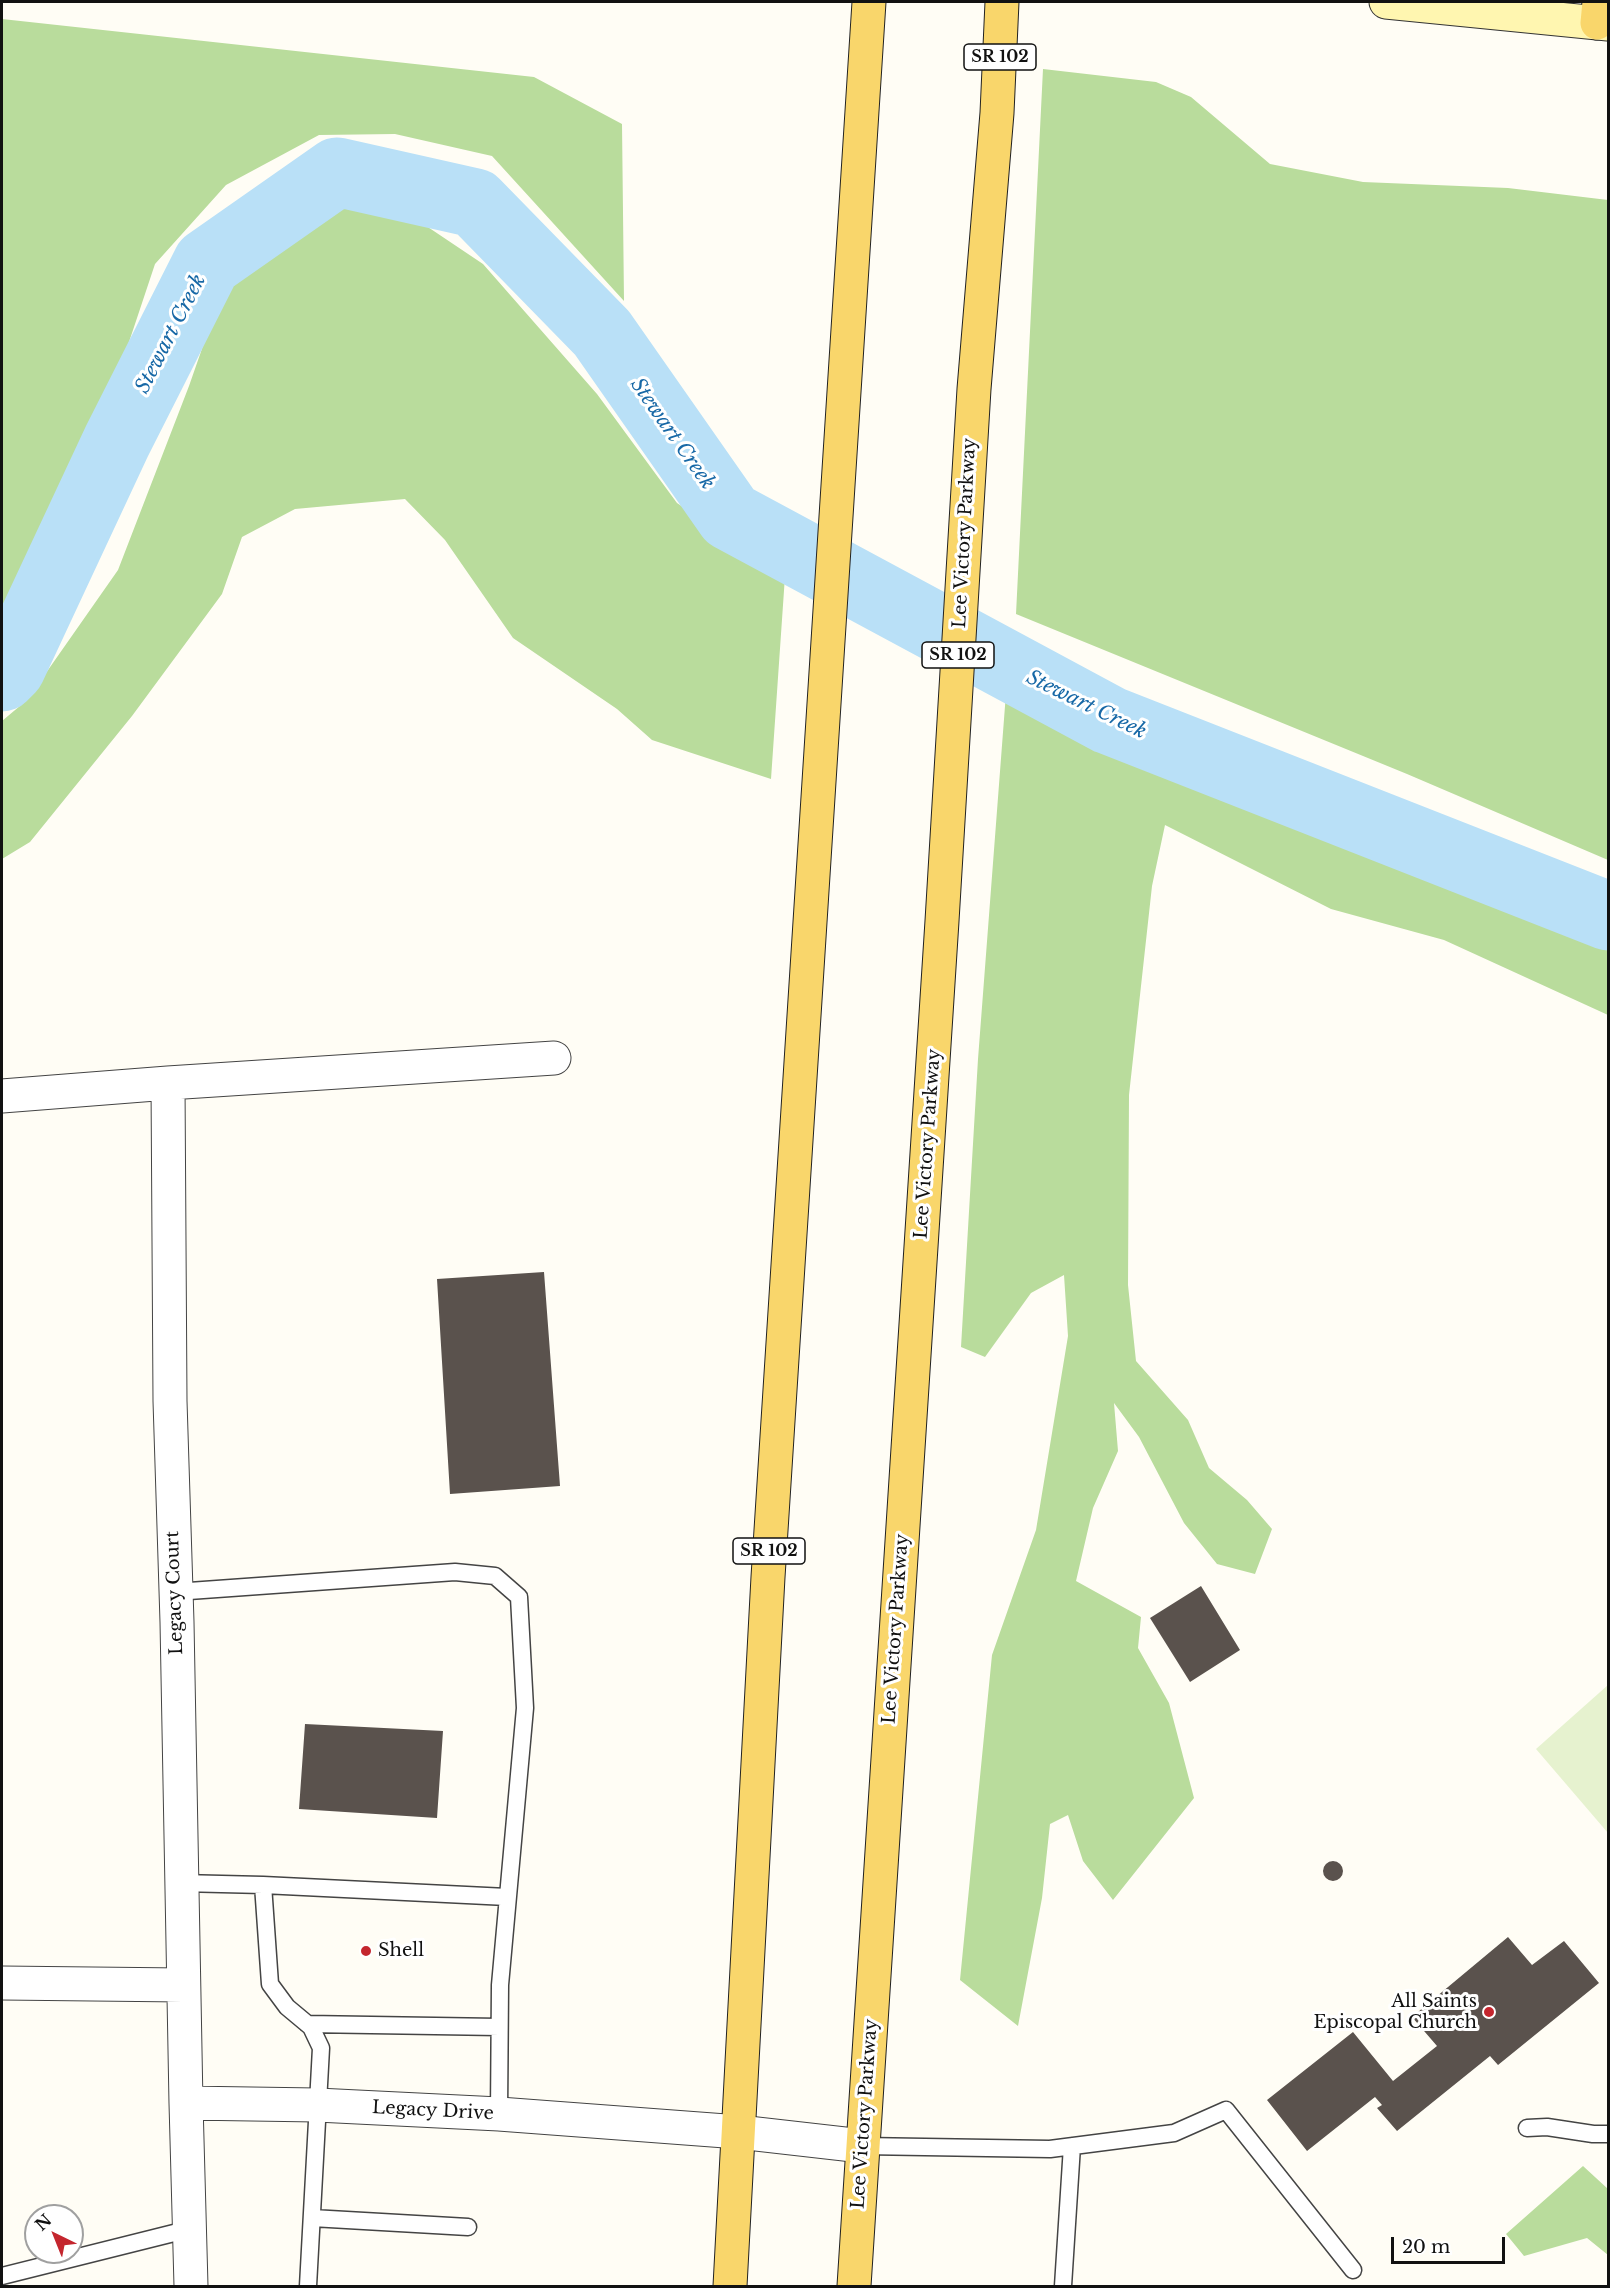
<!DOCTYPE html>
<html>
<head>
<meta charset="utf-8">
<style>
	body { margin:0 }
	#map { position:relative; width:1610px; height:2288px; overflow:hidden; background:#fffdf5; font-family:"Libre Baskerville",serif }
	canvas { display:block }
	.frame { position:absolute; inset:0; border:3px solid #111; pointer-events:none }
	.north { position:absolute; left:24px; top:2204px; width:60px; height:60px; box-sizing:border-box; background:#fff; border:2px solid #a0a0a0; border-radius:50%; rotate:317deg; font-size:16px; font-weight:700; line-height:24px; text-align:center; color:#111 }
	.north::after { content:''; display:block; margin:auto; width:21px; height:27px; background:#c4262e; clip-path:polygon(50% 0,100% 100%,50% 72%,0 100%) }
	.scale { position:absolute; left:1391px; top:2237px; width:114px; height:27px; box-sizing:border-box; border:3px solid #111; border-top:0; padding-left:8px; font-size:18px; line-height:21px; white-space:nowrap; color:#111; -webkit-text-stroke:4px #fff; paint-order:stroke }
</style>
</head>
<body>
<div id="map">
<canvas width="1610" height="2288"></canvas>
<div class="frame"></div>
<div class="north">N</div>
<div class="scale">20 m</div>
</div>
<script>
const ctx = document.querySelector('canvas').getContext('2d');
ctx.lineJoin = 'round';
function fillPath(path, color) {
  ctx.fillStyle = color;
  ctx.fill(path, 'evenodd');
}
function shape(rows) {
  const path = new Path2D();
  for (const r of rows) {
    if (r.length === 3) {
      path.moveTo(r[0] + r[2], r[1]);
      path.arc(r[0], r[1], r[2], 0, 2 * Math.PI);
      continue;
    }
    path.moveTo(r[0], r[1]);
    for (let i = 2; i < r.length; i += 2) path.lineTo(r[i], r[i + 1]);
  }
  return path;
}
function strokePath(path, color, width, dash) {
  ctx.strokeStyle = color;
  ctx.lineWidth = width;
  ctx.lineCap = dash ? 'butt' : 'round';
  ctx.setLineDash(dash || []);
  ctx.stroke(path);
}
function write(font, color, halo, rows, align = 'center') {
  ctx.font = font + ' "Libre Baskerville",serif';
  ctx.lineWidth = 6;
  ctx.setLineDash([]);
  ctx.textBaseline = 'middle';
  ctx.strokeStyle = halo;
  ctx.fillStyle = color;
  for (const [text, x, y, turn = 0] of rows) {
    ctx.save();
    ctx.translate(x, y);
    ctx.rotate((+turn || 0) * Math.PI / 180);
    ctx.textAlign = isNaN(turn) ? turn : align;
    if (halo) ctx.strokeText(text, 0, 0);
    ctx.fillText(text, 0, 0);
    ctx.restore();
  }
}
fillPath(shape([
	[2,19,534,77,622,124,624,301,492,156,395,134,319,135,226,185,155,264,120,369,75,454,36,576,2,636],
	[1043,69,1156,82,1191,97,1270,164,1363,182,1508,188,1608,200,1608,860,1407,774,1016,614],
	[324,204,401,209,483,264,597,394,677,503,785,576,771,779,652,740,617,709,513,638,445,540,405,499,295,509,242,537,222,594,132,716,30,842,2,859,2,721,27,700,118,570,189,386,227,277],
	[1006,693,1350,848,1574,926,1608,943,1608,1015,1444,940,1331,909,1165,825,1152,886,1129,1095,1128,1285,1136,1361,1188,1420,1209,1468,1247,1500,1272,1529,1255,1574,1217,1564,1184,1523,1139,1437,1114,1403,1118,1451,1093,1508,1076,1581,1141,1617,1138,1648,1169,1703,1194,1798,1113,1900,1083,1861,1068,1815,1050,1824,1042,1898,1018,2026,960,1980,992,1655,1036,1530,1068,1336,1064,1275,1031,1293,985,1357,961,1347,978,1059],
	[1583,2166,1608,2189,1608,2255,1587,2238,1524,2256,1506,2234]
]), '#b9dc9c');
fillPath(shape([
	[1608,1685,1608,1833,1536,1749]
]), '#e6f2cf');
strokePath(shape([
	[2,677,11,668,117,441,207,263,337,172,475,203,602,333,730,516,1109,720,1608,916]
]), '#b9e0f7', 69);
fillPath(shape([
	[544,1272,560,1486,450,1494,437,1279],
	[1201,1586,1240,1650,1190,1682,1150,1618],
	[305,1724,443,1731,437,1818,299,1809],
	[1333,1871,10],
	[1508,1937,1532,1965,1564,1941,1599,1983,1498,2065,1490,2056,1397,2131,1377,2108,1382,2105,1375,2097,1307,2151,1267,2100,1353,2032,1393,2081,1437,2046,1412,2017]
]), '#5a524d');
const service = shape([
	[175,1592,455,1572,495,1576,519,1597,525,1708,500,1985,499,2114],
	[180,1883,263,1885,507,1897],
	[263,1885,270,1984,287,2007,311,2027,321,2048,308,2286],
	[307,2024,499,2027],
	[1527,2128,1547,2127,1593,2134,1608,2134],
	[862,2146,1050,2149,1174,2133,1226,2110,1353,2270],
	[312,2218,468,2227],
	[2,2276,190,2229],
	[1063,2286,1072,2146]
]);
const minor = shape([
	[168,1083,170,1401,177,1622,186,2103],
	[2,1096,168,1083,554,1058],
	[2,1983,183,1985],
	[191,2286,186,2103,317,2105,499,2114,739,2132,862,2146]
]);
const secondary = shape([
	[1386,2,1608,24]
]);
const primary = shape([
	[1597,23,1599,2],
	[730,2286,768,1577,869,2],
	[854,2286,942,921,974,389,997,113,1002,2]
]);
strokePath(service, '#444', 19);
strokePath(minor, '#444', 35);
strokePath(secondary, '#333', 35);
strokePath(primary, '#222', 35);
strokePath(service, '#fff', 16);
strokePath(minor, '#fff', 33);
strokePath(secondary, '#fff6b0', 33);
strokePath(primary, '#f9d66b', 33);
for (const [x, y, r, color] of [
	[366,1951,6,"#c4262e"],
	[1489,2012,6,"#c4262e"]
]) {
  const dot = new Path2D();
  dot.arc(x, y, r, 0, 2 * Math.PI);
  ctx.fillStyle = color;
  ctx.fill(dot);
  strokePath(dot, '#fff', 2);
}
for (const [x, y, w] of [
	[1000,57,72],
	[958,655,72],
	[769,1551,72]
]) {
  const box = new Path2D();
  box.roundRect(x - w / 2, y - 13, w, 26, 4.5);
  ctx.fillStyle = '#fff';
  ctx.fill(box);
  strokePath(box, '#111', 1.5);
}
write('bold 16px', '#111', null, [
	["SR 102",1000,57],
	["SR 102",958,655],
	["SR 102",769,1551]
]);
write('18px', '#111', '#fff', [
	["Lee Victory Parkway",965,533,-87],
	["Lee Victory Parkway",928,1144,-86],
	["Legacy Court",175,1593,-92],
	["Lee Victory Parkway",896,1629,-86],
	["Legacy Drive",433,2111,3],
	["Lee Victory Parkway",865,2114,-86]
]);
write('18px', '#111', '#fff', [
	["Shell",378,1951],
	["All Saints",1477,2002,"right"],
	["Episcopal Church",1477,2023,"right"]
], 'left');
write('italic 20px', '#1768a6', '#fff', [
	["Stewart Creek",171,334,-63],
	["Stewart Creek",672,434,55],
	["Stewart Creek",1086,705,26]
]);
</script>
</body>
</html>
